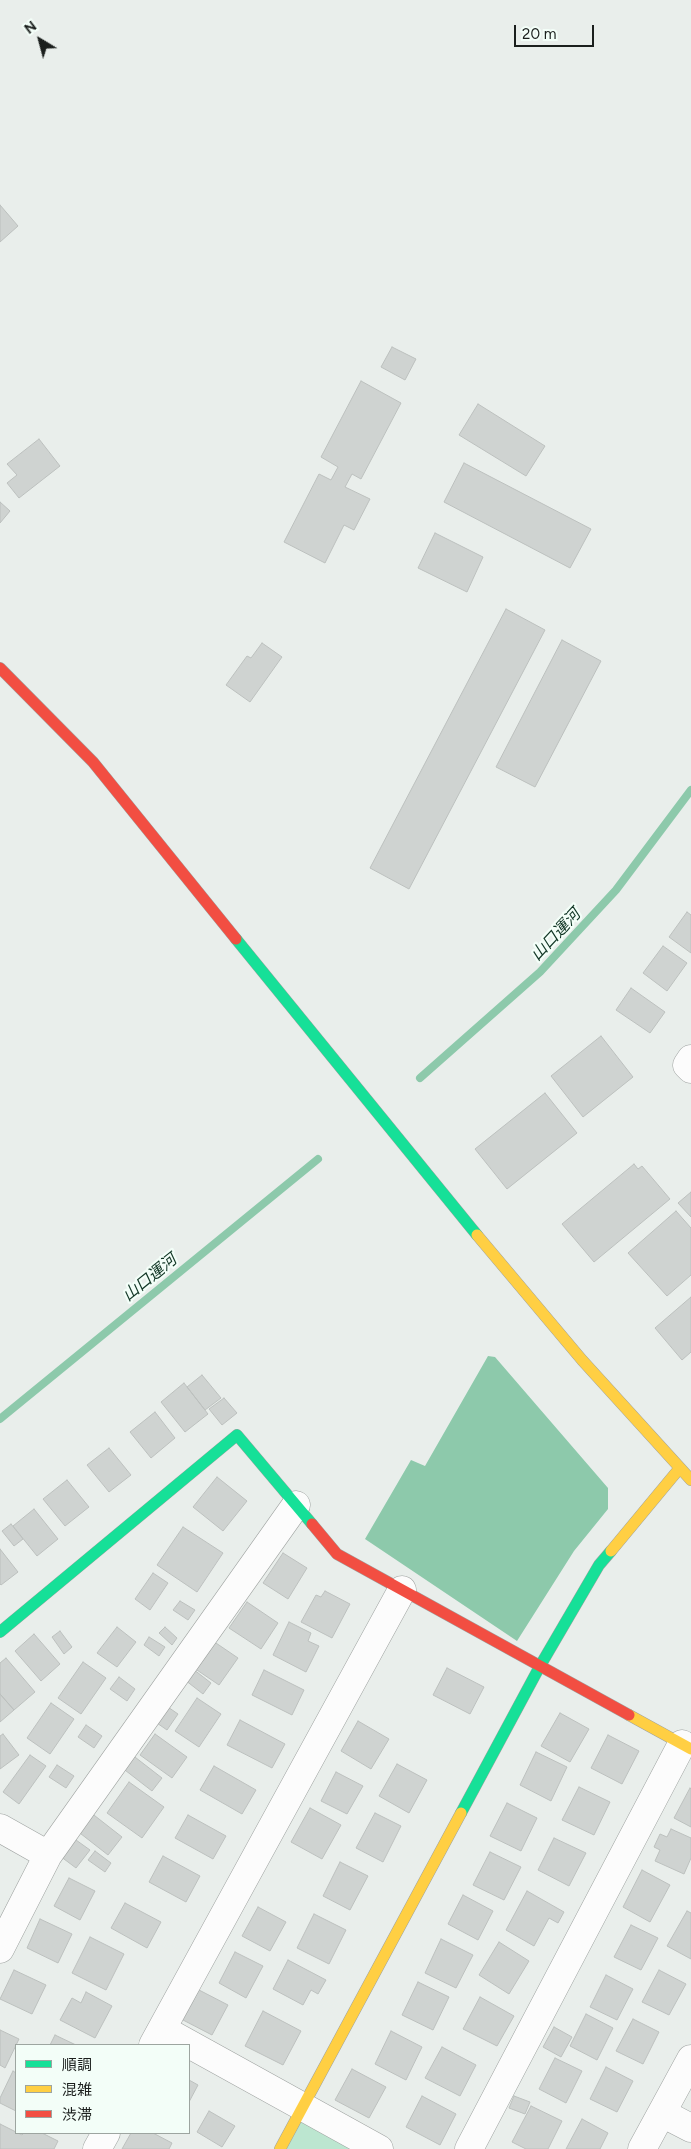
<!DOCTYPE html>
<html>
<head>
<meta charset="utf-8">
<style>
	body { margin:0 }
	#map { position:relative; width:691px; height:2149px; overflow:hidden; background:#e9eeeb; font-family:Figtree,"Noto Sans JP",sans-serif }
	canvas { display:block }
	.legend { position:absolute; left:15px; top:2044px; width:175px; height:90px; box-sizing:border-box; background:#f3fef8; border:1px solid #9da5a0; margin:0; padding:6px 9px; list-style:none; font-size:15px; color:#1b1f1d }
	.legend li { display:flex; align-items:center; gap:10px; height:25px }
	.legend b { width:25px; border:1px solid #9da5a0 }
	.north { position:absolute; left:15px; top:15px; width:50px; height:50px; -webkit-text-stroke:4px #f3fef8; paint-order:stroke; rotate:323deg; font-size:14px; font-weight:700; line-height:20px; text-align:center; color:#1b1f1d }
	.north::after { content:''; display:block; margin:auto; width:18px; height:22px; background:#1b1f1d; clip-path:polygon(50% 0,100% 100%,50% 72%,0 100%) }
	.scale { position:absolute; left:514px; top:25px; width:80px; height:22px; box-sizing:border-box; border:2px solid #1b1f1d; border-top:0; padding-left:6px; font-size:15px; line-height:18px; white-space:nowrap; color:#1b1f1d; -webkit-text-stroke:4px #f3fef8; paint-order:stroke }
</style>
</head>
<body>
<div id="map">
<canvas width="691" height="2149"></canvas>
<ul class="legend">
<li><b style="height:6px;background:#16e098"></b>順調</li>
<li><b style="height:6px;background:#ffcf43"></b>混雑</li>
<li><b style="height:6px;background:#f24e42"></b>渋滞</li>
</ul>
<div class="north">N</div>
<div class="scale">20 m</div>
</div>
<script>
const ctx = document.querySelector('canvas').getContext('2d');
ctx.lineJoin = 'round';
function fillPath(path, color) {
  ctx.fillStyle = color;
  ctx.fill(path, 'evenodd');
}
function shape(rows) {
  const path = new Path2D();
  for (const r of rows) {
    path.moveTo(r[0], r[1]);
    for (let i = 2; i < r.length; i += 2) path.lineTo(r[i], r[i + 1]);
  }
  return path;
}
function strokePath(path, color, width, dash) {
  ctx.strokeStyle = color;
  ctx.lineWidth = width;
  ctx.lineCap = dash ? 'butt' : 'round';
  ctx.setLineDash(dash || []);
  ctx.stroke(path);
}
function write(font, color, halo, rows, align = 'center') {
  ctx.font = font + ' Figtree,"Noto Sans JP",sans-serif';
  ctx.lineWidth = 4.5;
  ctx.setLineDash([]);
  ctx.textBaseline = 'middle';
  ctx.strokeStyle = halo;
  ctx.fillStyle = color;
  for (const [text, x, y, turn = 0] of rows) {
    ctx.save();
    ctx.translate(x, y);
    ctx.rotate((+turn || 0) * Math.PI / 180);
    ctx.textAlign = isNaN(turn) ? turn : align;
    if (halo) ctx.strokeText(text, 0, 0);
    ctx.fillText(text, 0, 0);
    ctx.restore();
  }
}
fillPath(shape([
	[303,2106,379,2149,280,2149]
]), '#bce6d0');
fillPath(shape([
	[488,1356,495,1357,608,1488,608,1509,574,1551,517,1641,365,1539,411,1460,425,1466]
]), '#8dc9ab');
strokePath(shape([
	[420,1078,540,972,616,890,691,790],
	[0,1419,318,1159]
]), '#8dc9ab', 8);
const building = shape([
	[0,205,18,226,0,242,0,205],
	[392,347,416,359,405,380,381,367,392,347],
	[361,381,401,403,361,479,352,474,345,487,370,499,354,530,344,525,325,563,284,542,319,474,331,480,338,467,321,457,361,381],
	[478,404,545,446,526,476,459,435,478,404],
	[39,439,60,466,19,498,7,483,17,475,7,464,39,439],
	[464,463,591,529,570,568,444,502,464,463],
	[0,502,10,511,0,523,0,502],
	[435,533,483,557,467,592,418,568,435,533],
	[506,609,545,630,409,889,370,868,506,609],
	[562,640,601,661,535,787,496,767,562,640],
	[262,643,282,657,250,702,226,685,247,656,251,658,262,643],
	[687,912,691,915,691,953,669,937,687,912],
	[663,946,687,963,667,991,643,973,663,946],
	[631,988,665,1012,650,1033,616,1010,631,988],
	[601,1036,633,1077,583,1117,551,1076,601,1036],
	[545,1093,577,1133,507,1189,475,1149,545,1093],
	[634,1164,638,1169,642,1166,670,1199,594,1262,562,1224,634,1164],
	[691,1192,691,1217,678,1203,691,1192],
	[676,1211,691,1228,691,1275,667,1296,628,1253,676,1211],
	[691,1297,691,1352,682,1360,655,1328,691,1297],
	[202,1375,221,1398,205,1410,187,1387,202,1375],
	[184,1383,208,1414,185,1432,161,1402,184,1383],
	[224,1398,237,1413,222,1425,209,1409,224,1398],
	[155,1412,175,1438,151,1458,130,1432,155,1412],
	[109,1448,131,1475,109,1492,87,1465,109,1448],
	[217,1477,247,1501,223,1531,193,1507,217,1477],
	[67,1480,89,1507,65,1526,43,1499,67,1480],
	[34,1509,58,1539,37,1556,13,1526,34,1509],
	[11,1524,23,1539,14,1546,2,1531,11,1524],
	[183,1527,223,1553,197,1592,157,1565,183,1527],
	[0,1549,18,1572,1,1585,0,1584,0,1549],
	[283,1553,307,1568,288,1599,263,1583,283,1553],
	[153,1573,168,1583,150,1610,135,1599,153,1573],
	[325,1591,350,1604,332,1638,301,1622,316,1595,321,1597,325,1591],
	[180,1601,195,1610,188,1620,173,1610,180,1601],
	[247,1602,278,1623,261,1649,229,1628,247,1602],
	[289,1622,311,1633,308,1641,319,1646,306,1672,273,1655,289,1622],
	[117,1627,136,1642,117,1667,97,1653,117,1627],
	[165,1627,177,1638,172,1645,159,1633,165,1627],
	[60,1631,72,1647,64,1654,52,1637,60,1631],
	[34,1634,60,1664,41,1681,15,1651,34,1634],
	[149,1637,165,1647,159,1656,144,1645,149,1637],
	[213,1641,238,1658,219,1685,194,1668,213,1641],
	[6,1658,35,1692,14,1710,0,1694,0,1663,6,1658],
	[83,1662,106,1678,81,1714,58,1698,83,1662],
	[447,1668,484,1687,470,1714,433,1695,447,1668],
	[193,1669,211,1683,203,1694,185,1680,193,1669],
	[264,1670,304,1690,292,1715,252,1695,264,1670],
	[119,1677,135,1689,127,1701,110,1689,119,1677],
	[0,1694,14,1710,0,1722,0,1694],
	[197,1698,221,1714,199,1747,175,1731,197,1698],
	[51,1703,74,1719,50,1754,27,1738,51,1703],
	[165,1705,178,1714,167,1730,154,1721,165,1705],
	[560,1713,589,1729,570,1762,541,1746,560,1713],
	[240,1720,285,1744,272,1768,227,1745,240,1720],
	[358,1721,389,1739,371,1769,341,1751,358,1721],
	[86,1725,102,1736,94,1748,78,1737,86,1725],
	[3,1734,19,1755,0,1769,0,1736,3,1734],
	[155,1734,187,1757,172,1778,140,1755,155,1734],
	[608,1735,639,1751,622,1784,591,1768,608,1735],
	[536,1752,567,1767,551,1801,520,1785,536,1752],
	[131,1754,162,1778,152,1791,121,1767,131,1754],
	[30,1755,46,1766,19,1804,3,1792,30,1755],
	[397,1764,427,1780,409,1813,379,1796,397,1764],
	[57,1765,74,1776,66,1788,49,1777,57,1765],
	[214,1766,256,1790,242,1814,200,1790,214,1766],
	[336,1772,363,1786,347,1814,321,1801,336,1772],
	[129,1782,164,1807,142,1838,107,1813,129,1782],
	[579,1787,610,1802,594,1835,562,1820,579,1787],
	[690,1788,691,1789,691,1827,674,1818,690,1788],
	[507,1803,537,1818,521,1851,490,1836,507,1803],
	[310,1808,341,1825,322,1859,291,1842,310,1808],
	[90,1812,122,1837,108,1855,76,1830,90,1812],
	[375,1813,401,1826,383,1862,356,1848,375,1813],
	[188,1815,226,1836,213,1859,175,1838,188,1815],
	[671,1829,691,1838,691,1858,684,1874,655,1861,660,1850,654,1847,660,1834,667,1837,671,1829],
	[69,1835,90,1850,76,1868,56,1853,69,1835],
	[554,1838,586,1853,569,1886,538,1870,554,1838],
	[95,1851,111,1863,105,1872,88,1860,95,1851],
	[490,1852,521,1867,504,1900,473,1885,490,1852],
	[163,1856,200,1876,186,1902,149,1882,163,1856],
	[340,1862,368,1876,350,1910,323,1896,340,1862],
	[642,1870,670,1885,650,1922,623,1907,642,1870],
	[69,1878,95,1891,80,1920,54,1906,69,1878],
	[527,1891,564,1912,558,1923,549,1918,534,1946,506,1930,527,1891],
	[463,1895,493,1911,478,1940,448,1924,463,1895],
	[125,1903,161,1922,147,1948,111,1928,125,1903],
	[258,1907,286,1922,270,1951,242,1936,258,1907],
	[687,1911,691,1913,691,1959,667,1946,687,1911],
	[314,1914,346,1930,329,1964,297,1948,314,1914],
	[40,1919,72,1934,58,1963,27,1948,40,1919],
	[631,1925,658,1938,641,1970,614,1957,631,1925],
	[90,1937,124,1954,106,1990,72,1973,90,1937],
	[441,1939,473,1955,456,1988,425,1973,441,1939],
	[499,1942,529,1961,509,1994,479,1975,499,1942],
	[235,1952,263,1966,246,1998,219,1983,235,1952],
	[288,1960,326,1980,318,1994,311,1990,303,2005,273,1989,288,1960],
	[14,1970,46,1985,32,2014,0,1999,14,1970],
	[659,1970,686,1984,669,2015,642,2002,659,1970],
	[606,1975,633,1989,617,2020,590,2007,606,1975],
	[418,1982,449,1997,433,2030,402,2015,418,1982],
	[199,1990,228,2005,212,2035,183,2020,199,1990],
	[86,1992,112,2006,95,2038,60,2020,72,1998,81,2003,86,1992],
	[480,1997,514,2016,497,2046,463,2029,480,1997],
	[263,2011,301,2031,283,2065,245,2046,263,2011],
	[586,2014,613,2028,597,2060,570,2046,586,2014],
	[633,2019,659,2032,643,2064,616,2051,633,2019],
	[554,2027,572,2037,561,2057,543,2047,554,2027],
	[0,2030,19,2039,5,2068,0,2065,0,2030],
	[391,2031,422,2047,406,2080,375,2064,391,2031],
	[55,2035,76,2045,50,2045,55,2035],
	[442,2047,476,2065,460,2096,425,2078,442,2047],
	[555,2058,582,2071,566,2103,539,2089,555,2058],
	[606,2067,633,2081,617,2112,590,2099,606,2067],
	[352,2069,386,2087,369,2118,335,2100,352,2069],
	[13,2071,16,2073,16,2111,0,2103,0,2098,13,2071],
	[189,2080,198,2085,189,2102,189,2080],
	[422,2096,456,2114,440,2145,406,2127,422,2096],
	[514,2096,530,2102,525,2114,509,2108,514,2096],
	[531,2106,562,2121,548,2149,526,2149,512,2142,531,2106],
	[209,2111,235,2126,222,2147,197,2132,209,2111],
	[582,2119,608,2133,600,2149,566,2149,582,2119],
	[0,2124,22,2135,24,2133,42,2133,58,2141,54,2149,0,2149,0,2124],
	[131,2133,153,2133,172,2143,169,2149,122,2149,131,2133]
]);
fillPath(building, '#cfd3d1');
strokePath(building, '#bcc0be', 1);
const street = shape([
	[691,1059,687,1065,691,1069],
	[0,1828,48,1855],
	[0,1949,48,1855,296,1505],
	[162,2029,379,2149],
	[153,2045,402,1590],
	[662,2113,691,2128],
	[97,2149,106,2133],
	[469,2149,682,1744],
	[642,2149,691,2059]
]);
const fast = shape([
	[236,939,477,1235],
	[0,1632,237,1435,312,1524],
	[461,1813,540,1666,599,1565,611,1551]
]);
const slow = shape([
	[477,1235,582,1360,691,1480],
	[611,1551,679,1469],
	[629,1715,691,1749],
	[280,2149,461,1813]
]);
const jam = shape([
	[0,668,93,762,236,939],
	[312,1524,337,1554,629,1715]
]);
strokePath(street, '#9ea2a0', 29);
strokePath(fast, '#9ea2a0', 12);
strokePath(slow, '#9ea2a0', 12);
strokePath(jam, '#9ea2a0', 12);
strokePath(street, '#fcfcfc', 28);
strokePath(fast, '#16e098', 11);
strokePath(slow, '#ffcf43', 11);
strokePath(jam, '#f24e42', 11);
write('italic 16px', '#103524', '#f3fef8', [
	["山口運河",556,935,-47],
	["山口運河",150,1278,-39]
]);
</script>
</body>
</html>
